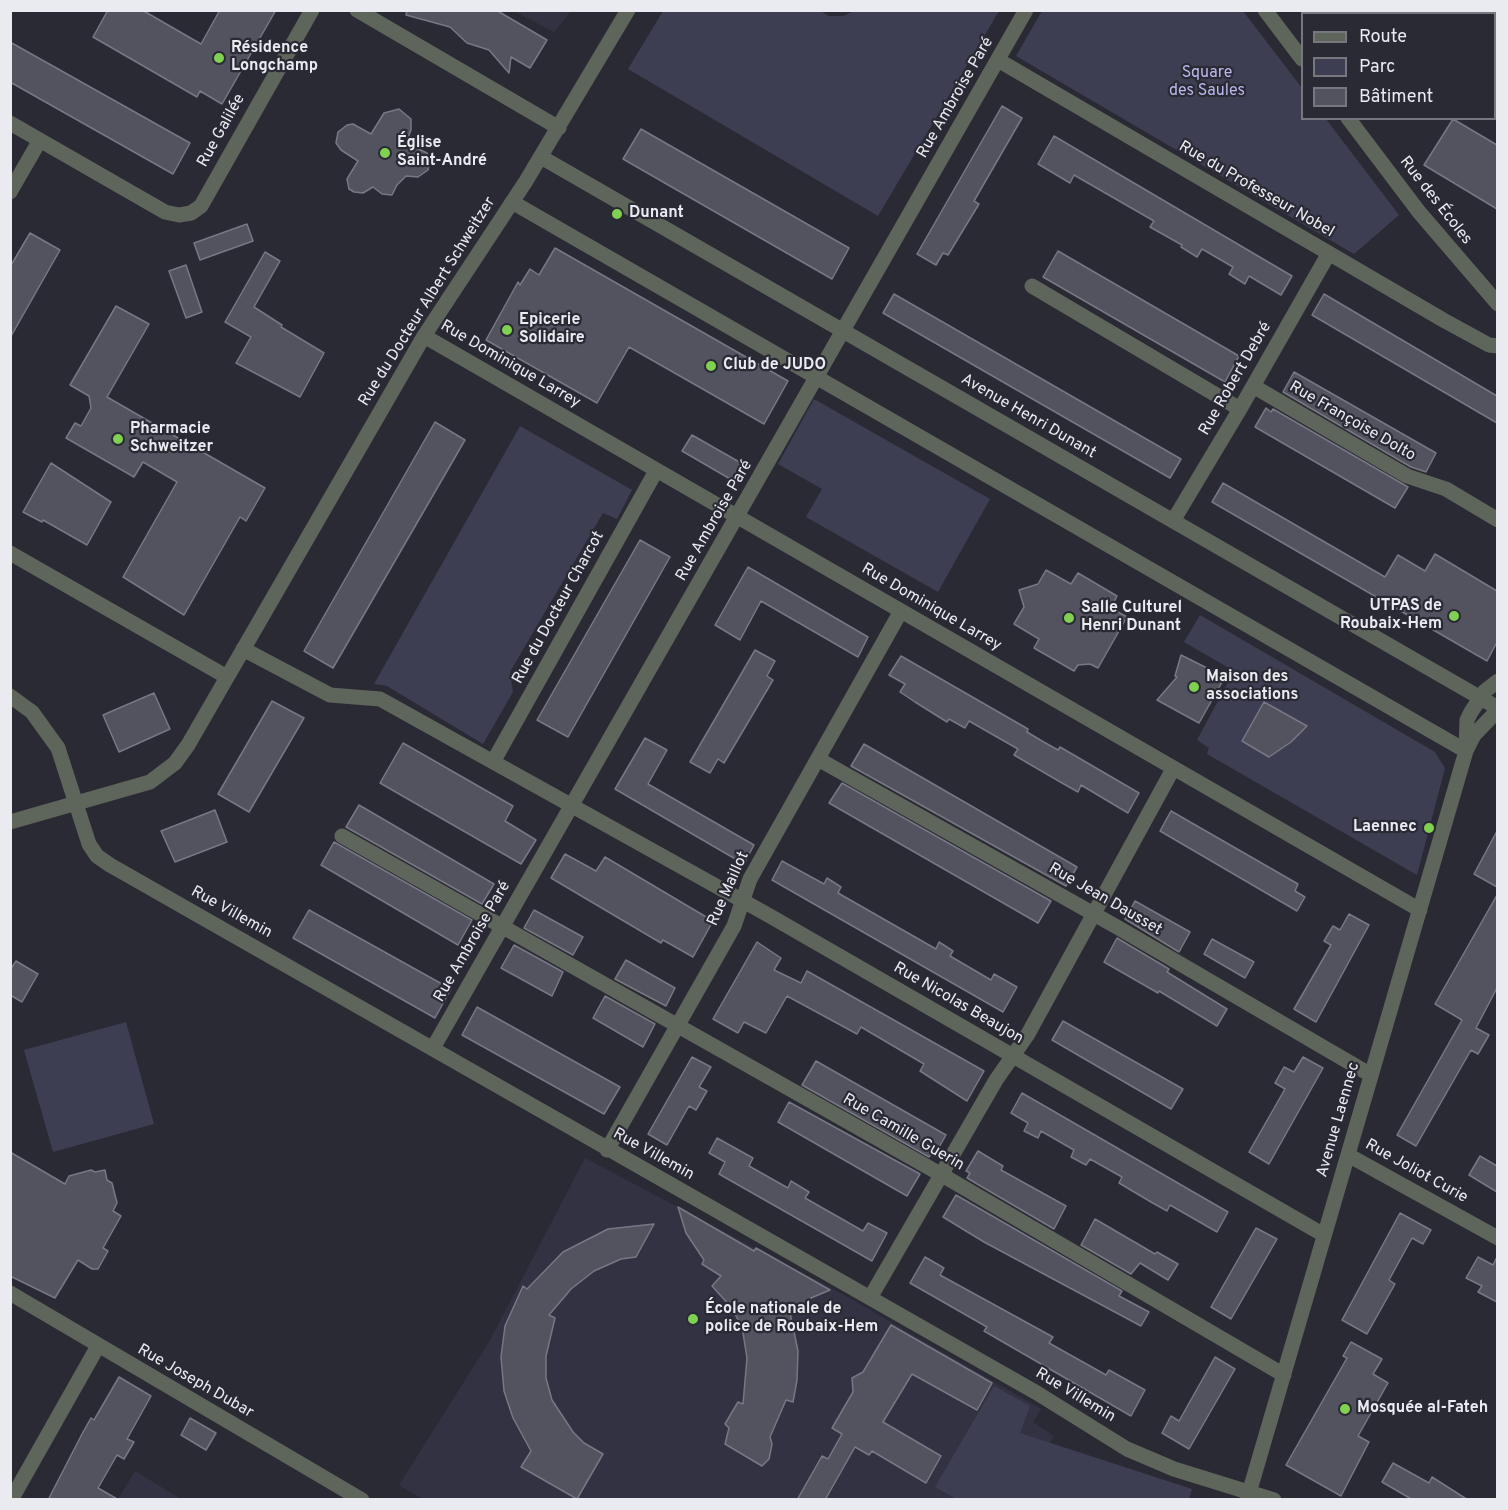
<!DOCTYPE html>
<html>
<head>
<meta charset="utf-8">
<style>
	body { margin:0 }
	#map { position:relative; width:1508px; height:1510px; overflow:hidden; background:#2a2a35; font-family:Overpass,sans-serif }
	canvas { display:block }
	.frame { position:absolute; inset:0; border:12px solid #eaeaf1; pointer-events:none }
	.legend { position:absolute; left:1301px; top:12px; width:195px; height:108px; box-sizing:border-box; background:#2a2a35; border:2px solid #777780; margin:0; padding:8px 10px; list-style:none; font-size:18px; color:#eaeaf1 }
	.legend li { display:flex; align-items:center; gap:12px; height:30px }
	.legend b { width:30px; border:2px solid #777780 }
</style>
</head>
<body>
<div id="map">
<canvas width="1508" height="1510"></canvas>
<div class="frame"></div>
<ul class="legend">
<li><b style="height:8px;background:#5e665b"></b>Route</li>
<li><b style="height:16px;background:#3e3e53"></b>Parc</li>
<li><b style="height:16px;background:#53535f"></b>Bâtiment</li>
</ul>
</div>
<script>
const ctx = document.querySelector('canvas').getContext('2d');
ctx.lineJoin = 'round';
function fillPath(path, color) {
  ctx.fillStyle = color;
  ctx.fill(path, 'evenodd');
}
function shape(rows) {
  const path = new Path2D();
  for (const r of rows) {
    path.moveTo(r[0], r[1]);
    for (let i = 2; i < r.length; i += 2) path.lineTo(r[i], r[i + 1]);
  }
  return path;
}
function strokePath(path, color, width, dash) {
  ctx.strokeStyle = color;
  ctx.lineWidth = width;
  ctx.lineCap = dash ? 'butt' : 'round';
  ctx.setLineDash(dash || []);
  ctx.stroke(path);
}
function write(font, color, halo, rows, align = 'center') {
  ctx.font = font + ' Overpass,sans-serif';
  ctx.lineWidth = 4.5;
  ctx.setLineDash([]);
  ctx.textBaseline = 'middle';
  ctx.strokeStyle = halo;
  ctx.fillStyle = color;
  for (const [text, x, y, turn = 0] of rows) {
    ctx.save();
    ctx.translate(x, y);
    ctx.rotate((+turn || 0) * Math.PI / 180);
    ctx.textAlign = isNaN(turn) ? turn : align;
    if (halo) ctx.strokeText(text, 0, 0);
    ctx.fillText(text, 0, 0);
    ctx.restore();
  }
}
fillPath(shape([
	[514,11,571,11,554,32],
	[585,1158,846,1296,1041,1409,1033,1422,1054,1436,1018,1499,424,1500,399,1485,489,1342],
	[135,1471,181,1499,118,1499]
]), '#333243');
fillPath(shape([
	[819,10,829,16,843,16,856,10,999,11,878,216,628,69,663,11],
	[1042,11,1243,11,1302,88,1302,118,1326,119,1399,215,1354,254,1016,56],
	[814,399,990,499,938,592,806,517,822,489,778,464],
	[520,426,632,490,617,519,603,513,510,672,513,692,483,744,387,686,374,684],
	[1200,615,1435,752,1445,768,1417,875,1207,754,1209,748,1197,740,1234,671,1184,642],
	[126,1022,154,1124,53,1152,24,1050],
	[994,1386,1030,1406,1020,1433,1192,1489,1189,1499,958,1500,935,1487]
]), '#3e3e53');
const building = shape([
	[108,10,142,10,201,44,220,10,276,10,222,104,200,91,197,97,93,37,108,10],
	[407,10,496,10,547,40,530,68,511,57,509,73,489,50,467,43,450,27,406,15,407,10],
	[10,42,190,143,173,174,10,82,10,42],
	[1002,106,1022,118,974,201,979,204,948,255,943,253,936,265,917,254,1002,106],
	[399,109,411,119,411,130,406,143,427,153,430,160,428,170,418,177,406,176,397,185,392,195,382,194,373,187,363,193,354,192,349,189,347,179,358,161,341,150,336,143,338,132,347,125,353,124,371,134,384,113,399,109],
	[1453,119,1497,145,1497,209,1424,165,1453,119],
	[641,129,849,248,832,279,623,159,641,129],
	[1054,136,1292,276,1281,295,1249,276,1245,284,1229,274,1233,267,1202,249,1197,257,1181,247,1182,245,1150,227,1154,221,1074,175,1070,183,1038,164,1054,136],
	[247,224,253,241,200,260,194,243,247,224],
	[30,233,60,250,10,338,10,267,30,233],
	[555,248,788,381,764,424,629,347,597,403,486,340,518,282,520,285,530,269,539,275,555,248],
	[1058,251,1239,356,1225,382,1043,277,1058,251],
	[265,252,280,261,254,307,282,325,281,327,324,353,300,397,236,363,251,337,225,322,265,252],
	[186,265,202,312,186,318,169,271,186,265],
	[894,294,1181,459,1170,478,883,313,894,294],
	[1324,294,1497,396,1497,423,1312,315,1324,294],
	[116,306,149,324,107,397,265,488,246,521,240,517,184,615,123,577,177,482,143,462,134,477,66,438,75,423,81,426,91,408,89,396,70,385,116,306],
	[1294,372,1436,453,1426,472,1411,467,1283,392,1294,372],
	[1266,408,1271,412,1273,409,1408,487,1395,508,1255,427,1266,408],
	[435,422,465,440,333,668,304,651,435,422],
	[692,435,741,463,732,480,682,451,692,435],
	[51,463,111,502,87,545,43,520,42,522,23,512,51,463],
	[1223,483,1385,577,1398,555,1425,571,1435,554,1497,591,1497,642,1487,661,1212,502,1223,483],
	[640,540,670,557,568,737,537,720,640,540],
	[748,567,868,637,858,657,761,601,740,640,715,625,748,567],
	[1046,570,1071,584,1078,573,1117,596,1111,608,1127,617,1098,668,1090,664,1078,665,1074,671,1034,648,1039,639,1014,624,1024,607,1019,590,1038,584,1046,570],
	[755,650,775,661,767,676,773,680,724,763,718,759,710,773,690,762,755,650],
	[1181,655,1225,677,1199,723,1157,700,1177,677,1175,676,1181,655],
	[901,656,1028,729,1027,732,1042,741,1058,750,1060,747,1139,793,1128,813,1081,785,1078,792,1062,783,1014,755,1018,749,969,721,965,728,949,719,947,722,915,702,900,692,905,684,889,675,901,656],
	[154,693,170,729,119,752,103,715,154,693],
	[272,701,304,718,249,812,218,794,272,701],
	[1264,702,1307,726,1291,742,1269,757,1242,741,1264,702],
	[645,738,667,750,648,784,754,845,744,864,615,789,645,738],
	[403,743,513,806,505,821,536,840,521,864,380,783,403,743],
	[864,744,1077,867,1066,886,851,766,864,744],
	[842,783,1051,901,1038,923,829,803,842,783],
	[359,805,494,884,482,904,346,827,359,805],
	[215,810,227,842,175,862,161,831,215,810],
	[1171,811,1298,884,1295,891,1305,897,1297,911,1160,831,1171,811],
	[1497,831,1497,887,1474,874,1497,831],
	[334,842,472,920,458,945,321,865,334,842],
	[565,854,596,871,605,857,713,921,693,957,663,940,661,943,551,878,565,854],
	[782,861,824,884,827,878,841,887,838,893,936,949,939,942,953,951,950,956,991,980,994,974,1017,987,1003,1012,772,880,782,861],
	[1497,895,1497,988,1476,1028,1489,1035,1478,1054,1471,1050,1416,1146,1397,1135,1462,1020,1435,1004,1497,895],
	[1135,901,1190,932,1179,952,1125,919,1135,901],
	[309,910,451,989,435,1018,293,938,309,910],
	[534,910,583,937,573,955,524,928,534,910],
	[1349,914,1369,925,1316,1022,1294,1009,1331,945,1324,941,1333,926,1340,930,1349,914],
	[1117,938,1169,969,1167,972,1227,1009,1217,1026,1159,991,1158,993,1104,962,1117,938],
	[1212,939,1254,962,1245,978,1204,954,1212,939],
	[757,942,781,958,774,970,801,983,807,971,984,1071,967,1101,920,1071,924,1064,861,1027,857,1034,787,996,766,1033,744,1022,738,1033,713,1019,757,942],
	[514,945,563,972,552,996,501,968,514,945],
	[626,960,675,988,666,1006,615,979,626,960],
	[16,961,38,974,22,1002,10,995,10,970,16,961],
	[605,996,655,1024,643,1047,593,1018,605,996],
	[477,1007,620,1087,604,1114,462,1035,477,1007],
	[1063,1021,1183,1089,1171,1109,1052,1040,1063,1021],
	[692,1057,711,1067,699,1087,707,1091,696,1110,689,1106,667,1145,648,1134,692,1057],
	[1303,1057,1323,1068,1269,1164,1249,1152,1285,1089,1275,1083,1284,1067,1294,1072,1303,1057],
	[816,1061,946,1135,934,1156,931,1154,929,1157,802,1085,816,1061],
	[1022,1093,1228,1212,1217,1232,1170,1205,1167,1211,1151,1202,1119,1183,1122,1177,1090,1159,1086,1165,1071,1157,1074,1150,1041,1131,1038,1138,1024,1131,1028,1123,1011,1113,1022,1093],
	[789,1102,920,1174,907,1196,778,1122,789,1102],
	[717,1138,753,1158,749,1166,788,1188,791,1181,809,1192,805,1198,863,1231,868,1223,887,1233,872,1261,719,1174,725,1162,709,1153,717,1138],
	[978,1151,1003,1166,1001,1170,1066,1206,1054,1229,967,1178,970,1173,966,1171,978,1151],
	[10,1152,65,1184,69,1176,91,1170,95,1172,105,1170,107,1180,112,1183,117,1203,113,1211,121,1216,103,1248,108,1251,98,1269,92,1269,78,1260,55,1298,10,1276,10,1152],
	[1480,1156,1497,1166,1497,1192,1469,1175,1480,1156],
	[956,1195,1122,1291,1119,1296,1149,1312,1141,1326,984,1242,943,1217,956,1195],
	[678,1207,754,1251,756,1248,830,1290,811,1298,808,1305,789,1308,798,1351,797,1380,793,1402,786,1400,770,1437,772,1444,769,1459,762,1466,725,1444,729,1428,725,1424,738,1402,743,1404,747,1358,742,1327,731,1307,712,1286,721,1276,702,1264,704,1260,686,1233,678,1207],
	[1400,1213,1431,1230,1423,1244,1412,1238,1389,1280,1395,1284,1367,1334,1342,1320,1400,1213],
	[1095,1219,1155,1254,1157,1252,1178,1264,1168,1280,1140,1263,1131,1274,1081,1245,1095,1219],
	[654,1224,636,1257,621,1259,594,1271,571,1289,549,1315,555,1318,546,1356,546,1378,552,1400,573,1432,584,1443,603,1454,577,1499,521,1467,531,1451,513,1418,504,1391,501,1357,505,1326,523,1286,527,1289,563,1252,608,1229,654,1224],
	[1256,1228,1277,1239,1231,1319,1211,1307,1256,1228],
	[925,1257,944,1268,940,1275,1053,1337,1049,1343,1106,1375,1109,1370,1145,1390,1131,1416,984,1331,987,1327,910,1283,925,1257],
	[1478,1257,1493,1265,1497,1257,1497,1302,1478,1292,1482,1286,1466,1278,1478,1257],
	[891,1325,992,1383,977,1410,912,1374,883,1422,941,1456,926,1483,872,1451,869,1455,855,1447,825,1500,797,1500,822,1456,828,1459,842,1434,832,1428,853,1392,852,1378,863,1372,891,1325],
	[1351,1342,1382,1359,1373,1374,1388,1383,1358,1436,1369,1442,1341,1496,1286,1465,1347,1358,1343,1356,1351,1342],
	[1215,1357,1235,1369,1189,1449,1162,1433,1171,1416,1179,1421,1215,1357],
	[119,1377,151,1396,127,1439,134,1442,124,1459,117,1455,98,1488,119,1500,48,1500,82,1434,91,1418,94,1420,119,1377],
	[190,1418,216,1433,206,1450,181,1435,190,1418],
	[1393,1463,1429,1483,1432,1477,1468,1500,1413,1500,1382,1482,1393,1463]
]);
fillPath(building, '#53535f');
strokePath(building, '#787884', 1.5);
strokePath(shape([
	[357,10,559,128],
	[1265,10,1302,59],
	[1376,14,1380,10],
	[998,60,1445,321,1489,345,1498,346],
	[1348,118,1419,212,1498,304],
	[10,123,165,212,179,215,191,213,201,206,312,10],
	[541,157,1498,708],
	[10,192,40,140],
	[512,202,1466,751],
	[1032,286,1240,409],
	[424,336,1420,910],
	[1253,386,1407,476,1446,489,1498,520],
	[1173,521,1240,409,1329,253],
	[10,553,227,677],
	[243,649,330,695,380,699,770,916,1324,1235],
	[10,696,32,712,58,748,89,844,97,856,110,865,1037,1393,1127,1449,1174,1469,1274,1500],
	[1466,748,1467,720,1471,712,1485,691,1498,681],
	[818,759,1117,927,1371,1075],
	[493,762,656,471],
	[10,822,150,782,175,763,188,745,424,336,526,181,628,10],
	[342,836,942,1175,1284,1375],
	[433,1048,1026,10],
	[607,1150,734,926,750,879,901,611],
	[1348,1155,1498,1238],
	[10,1293,362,1500],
	[870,1298,996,1080,1028,1034,1173,769],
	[11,1500,98,1346],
	[1247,1500,1466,751,1474,735,1498,710]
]), '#5e665b', 15);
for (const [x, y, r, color] of [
	[219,58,6,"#80d051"],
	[385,153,6,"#80d051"],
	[617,214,6,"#80d051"],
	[507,330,6,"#80d051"],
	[711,366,6,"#80d051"],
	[118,439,6,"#80d051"],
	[1454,616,6,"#80d051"],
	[1069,618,6,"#80d051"],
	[1194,687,6,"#80d051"],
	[1429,828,6,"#80d051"],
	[693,1319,6,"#80d051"],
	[1345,1409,6,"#80d051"]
]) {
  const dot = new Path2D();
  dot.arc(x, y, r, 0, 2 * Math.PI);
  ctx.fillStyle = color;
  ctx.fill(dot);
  strokePath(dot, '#2a2a35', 2);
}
write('bold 16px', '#eaeaf1', '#2a2a35', [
	["Résidence",231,49],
	["Longchamp",231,67],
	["Église",397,144],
	["Saint-André",397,162],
	["Dunant",629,214],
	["Epicerie",519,321],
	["Solidaire",519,339],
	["Club de JUDO",723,366],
	["Pharmacie",130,430],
	["Schweitzer",130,448],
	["UTPAS de",1442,607,"right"],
	["Roubaix-Hem",1442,625,"right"],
	["Salle Culturel",1081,609],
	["Henri Dunant",1081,627],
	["Maison des",1206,678],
	["associations",1206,696],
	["Laennec",1417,828,"right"],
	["École nationale de",705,1310],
	["police de Roubaix-Hem",705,1328],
	["Mosquée al-Fateh",1357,1409]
], 'left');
write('16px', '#bab8ec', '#2a2a35', [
	["Square",1207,74],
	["des Saules",1207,92]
]);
write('16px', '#eaeaf1', '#2a2a35', [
	["Rue Ambroise Paré",956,98,-60],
	["Rue Galilée",222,131,-61],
	["Rue du Professeur Nobel",1256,190,30],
	["Rue des Écoles",1435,201,52],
	["Rue du Docteur Albert Schweitzer",428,302,-58],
	["Rue Dominique Larrey",510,365,30],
	["Rue Robert Debré",1236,379,-60],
	["Avenue Henri Dunant",1028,417,30],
	["Rue Françoise Dolto",1352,422,30],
	["Rue Ambroise Paré",715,521,-60],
	["Rue du Docteur Charcot",559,608,-61],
	["Rue Dominique Larrey",931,608,30],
	["Rue Maillot",729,889,-66],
	["Rue Jean Dausset",1105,900,30],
	["Rue Villemin",231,913,29],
	["Rue Ambroise Paré",473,942,-60],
	["Rue Nicolas Beaujon",958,1004,30],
	["Avenue Laennec",1339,1120,-74],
	["Rue Camille Guerin",903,1133,30],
	["Rue Villemin",653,1155,29],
	["Rue Joliot Curie",1416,1172,29],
	["Rue Joseph Dubar",195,1382,30],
	["Rue Villemin",1075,1396,31]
]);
</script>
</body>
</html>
